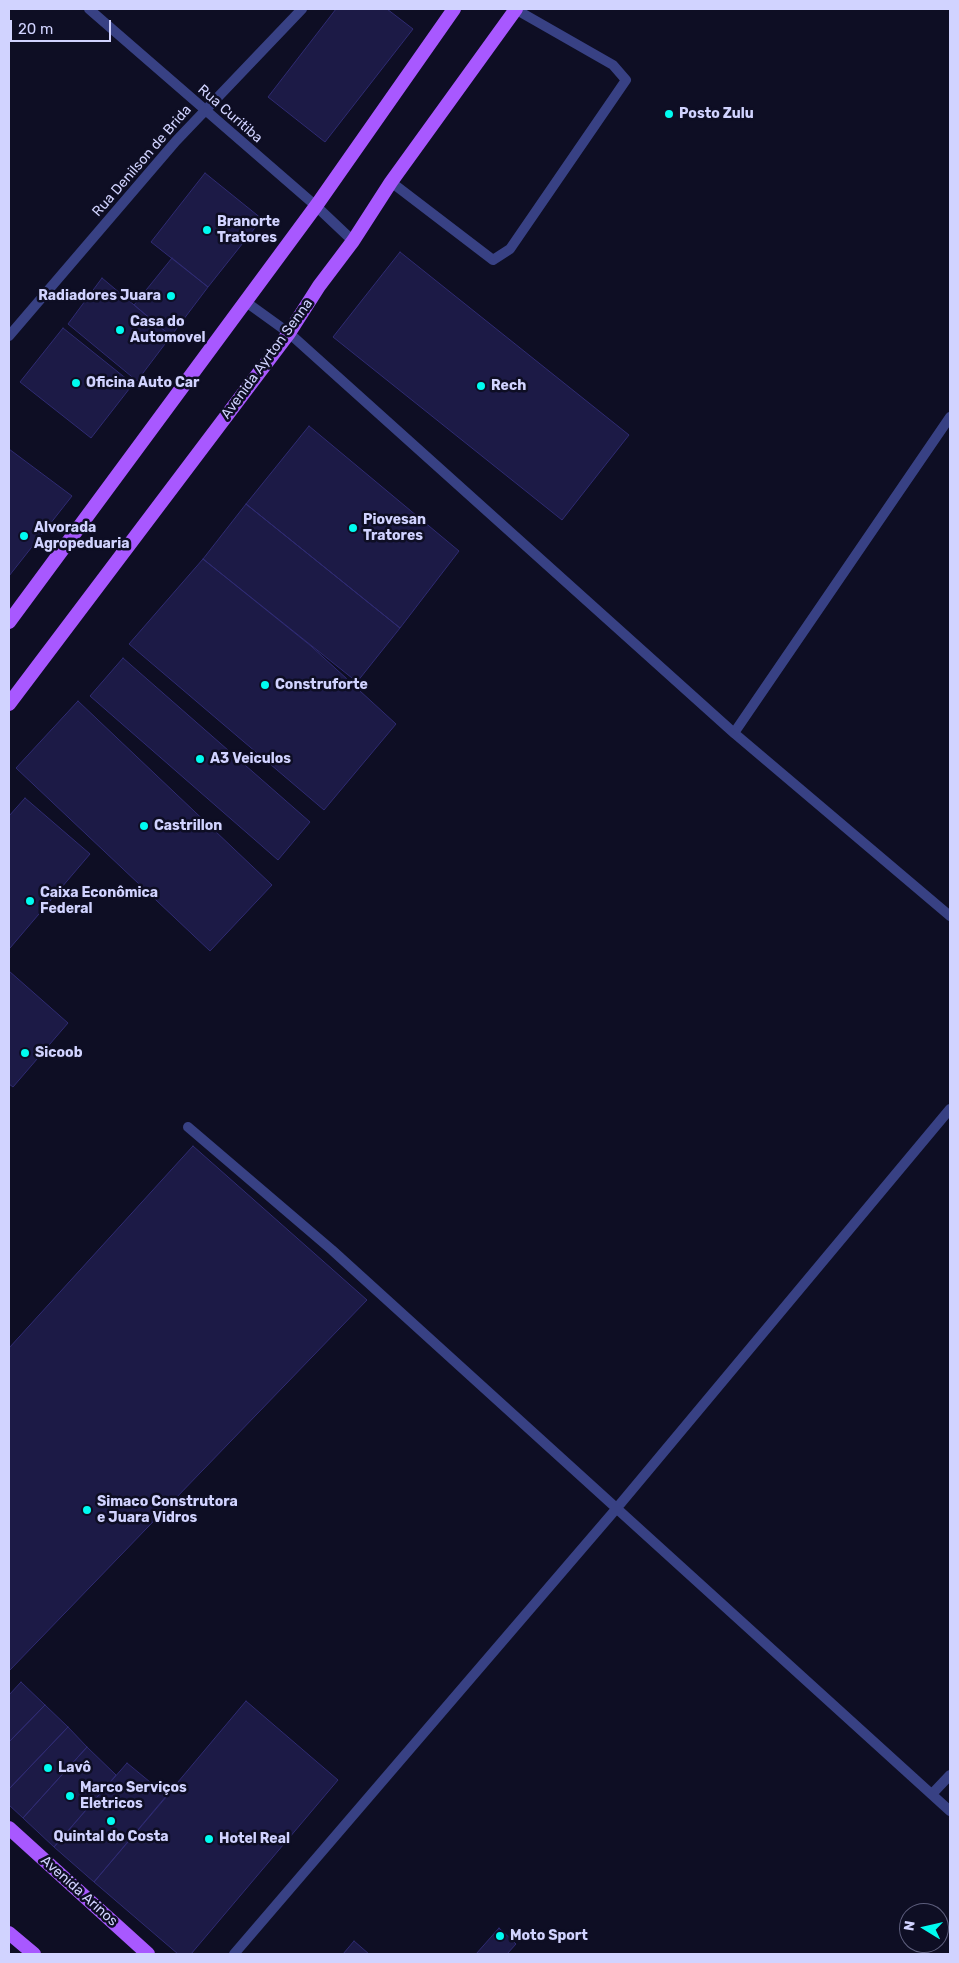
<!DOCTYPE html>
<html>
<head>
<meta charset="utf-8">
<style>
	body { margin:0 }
	#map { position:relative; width:959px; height:1963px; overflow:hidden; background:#0e0e24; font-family:Rubik,sans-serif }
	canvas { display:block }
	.frame { position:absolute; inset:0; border:10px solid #d1d3ff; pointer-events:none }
	.north { position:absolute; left:899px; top:1903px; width:50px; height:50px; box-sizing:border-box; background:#0e0e24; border:1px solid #5c5d7c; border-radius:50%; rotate:279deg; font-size:14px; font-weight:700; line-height:20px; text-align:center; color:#d1d3ff }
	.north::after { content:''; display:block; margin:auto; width:18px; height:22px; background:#00fcf0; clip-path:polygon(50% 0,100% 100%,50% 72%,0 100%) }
	.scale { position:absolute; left:10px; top:20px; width:101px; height:22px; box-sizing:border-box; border:2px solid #d1d3ff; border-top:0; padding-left:6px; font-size:15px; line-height:18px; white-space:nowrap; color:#d1d3ff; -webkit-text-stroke:4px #0e0e24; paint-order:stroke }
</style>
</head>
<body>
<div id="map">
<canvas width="959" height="1963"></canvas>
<div class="frame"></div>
<div class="north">N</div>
<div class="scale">20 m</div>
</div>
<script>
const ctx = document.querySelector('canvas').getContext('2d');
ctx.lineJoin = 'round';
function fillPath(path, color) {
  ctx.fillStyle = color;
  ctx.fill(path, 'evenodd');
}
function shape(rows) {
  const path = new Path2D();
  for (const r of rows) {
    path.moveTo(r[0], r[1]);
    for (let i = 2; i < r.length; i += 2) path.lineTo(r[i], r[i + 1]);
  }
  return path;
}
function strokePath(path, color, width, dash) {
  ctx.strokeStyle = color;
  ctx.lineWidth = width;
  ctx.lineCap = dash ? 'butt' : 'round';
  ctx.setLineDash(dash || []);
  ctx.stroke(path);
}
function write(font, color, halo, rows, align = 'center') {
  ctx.font = font + ' Rubik,sans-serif';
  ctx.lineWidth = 5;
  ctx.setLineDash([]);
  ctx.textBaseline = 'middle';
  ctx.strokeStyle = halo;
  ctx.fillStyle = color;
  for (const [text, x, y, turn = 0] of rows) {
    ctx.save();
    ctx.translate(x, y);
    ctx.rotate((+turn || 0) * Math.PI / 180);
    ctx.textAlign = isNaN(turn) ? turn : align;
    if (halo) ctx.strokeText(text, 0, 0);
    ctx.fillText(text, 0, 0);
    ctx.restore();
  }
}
const building = shape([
	[336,9,387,9,413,29,325,142,268,97,336,9],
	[205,173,262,219,208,287,151,242,205,173],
	[400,252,629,435,562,520,333,337,400,252],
	[172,258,208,287,171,336,134,305,172,258],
	[102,278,171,336,137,381,68,324,102,278],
	[63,328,133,384,91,438,20,382,63,328],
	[309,426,459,551,400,628,246,504,309,426],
	[9,449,72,496,9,576,9,449],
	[246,504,400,628,357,682,203,559,246,504],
	[203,559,311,646,396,724,324,810,129,644,203,559],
	[123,658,310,822,278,860,90,696,123,658],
	[78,701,272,885,210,951,16,768,78,701],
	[25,798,90,854,10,948,9,947,9,816,25,798],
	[9,971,68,1023,13,1087,9,1084,9,971],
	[193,1146,367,1300,9,1671,9,1348,193,1146],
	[21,1682,45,1705,9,1742,9,1695,21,1682],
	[246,1701,338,1780,191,1954,178,1954,94,1882,246,1701],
	[45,1705,68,1727,9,1789,9,1742,45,1705],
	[68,1727,87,1747,23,1818,9,1805,9,1789,68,1727],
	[87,1747,116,1775,54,1847,23,1818,87,1747],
	[127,1763,167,1796,94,1882,54,1847,127,1763],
	[499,1928,516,1944,507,1954,476,1954,499,1928],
	[354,1941,369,1954,343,1954,354,1941]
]);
fillPath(building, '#1c1a46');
strokePath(building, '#2f2b72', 1);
strokePath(shape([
	[391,182,493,260,510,249,626,80,613,65,515,9]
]), '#384184', 10);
strokePath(shape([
	[89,9,316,206,353,241],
	[246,302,289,333,734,733,950,916],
	[9,336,176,141,302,9],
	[734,733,950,417],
	[188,1127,332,1250,950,1811],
	[932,1794,950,1775],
	[234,1954,616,1509,950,1109]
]), '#384184', 10);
strokePath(shape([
	[9,622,316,206,454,9],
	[9,704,289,333,319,286,353,241,391,182,516,9],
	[9,1828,148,1954],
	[9,1933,34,1954]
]), '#a858ff', 14);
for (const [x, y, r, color] of [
	[669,114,5,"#00fcf0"],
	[207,230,5,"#00fcf0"],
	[171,296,5,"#00fcf0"],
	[120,330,5,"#00fcf0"],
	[76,383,5,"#00fcf0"],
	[481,386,5,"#00fcf0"],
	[353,528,5,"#00fcf0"],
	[24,536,5,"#00fcf0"],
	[265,685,5,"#00fcf0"],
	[200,759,5,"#00fcf0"],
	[144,826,5,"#00fcf0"],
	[30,901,5,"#00fcf0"],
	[25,1053,5,"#00fcf0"],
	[87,1510,5,"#00fcf0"],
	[48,1768,5,"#00fcf0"],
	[70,1796,5,"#00fcf0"],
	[111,1821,5,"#00fcf0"],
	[209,1839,5,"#00fcf0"],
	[500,1936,5,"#00fcf0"]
]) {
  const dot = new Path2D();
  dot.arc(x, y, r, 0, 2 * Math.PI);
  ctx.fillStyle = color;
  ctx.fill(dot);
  strokePath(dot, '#0e0e24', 2);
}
write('14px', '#d1d3ff', '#0e0e24', [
	["Rua Curitiba",230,114,41],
	["Rua Denilson de Brida",142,161,-49],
	["Avenida Ayrton Senna",267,359,-54],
	["Avenida Arinos",79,1891,42]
]);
write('bold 14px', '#d1d3ff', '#0e0e24', [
	["Posto Zulu",679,114],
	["Branorte",217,222],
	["Tratores",217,238],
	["Radiadores Juara",161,296,"right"],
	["Casa do",130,322],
	["Automovel",130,338],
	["Oficina Auto Car",86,383],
	["Rech",491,386],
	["Piovesan",363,520],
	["Tratores",363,536],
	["Alvorada",34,528],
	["Agropeduaria",34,544],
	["Construforte",275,685],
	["A3 Veiculos",210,759],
	["Castrillon",154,826],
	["Caixa Econômica",40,893],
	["Federal",40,909],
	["Sicoob",35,1053],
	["Simaco Construtora",97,1502],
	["e Juara Vidros",97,1518],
	["Lavô",58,1768],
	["Marco Serviços",80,1788],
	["Eletricos",80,1804],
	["Quintal do Costa",111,1837,"center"],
	["Hotel Real",219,1839],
	["Moto Sport",510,1936]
], 'left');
</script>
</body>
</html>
